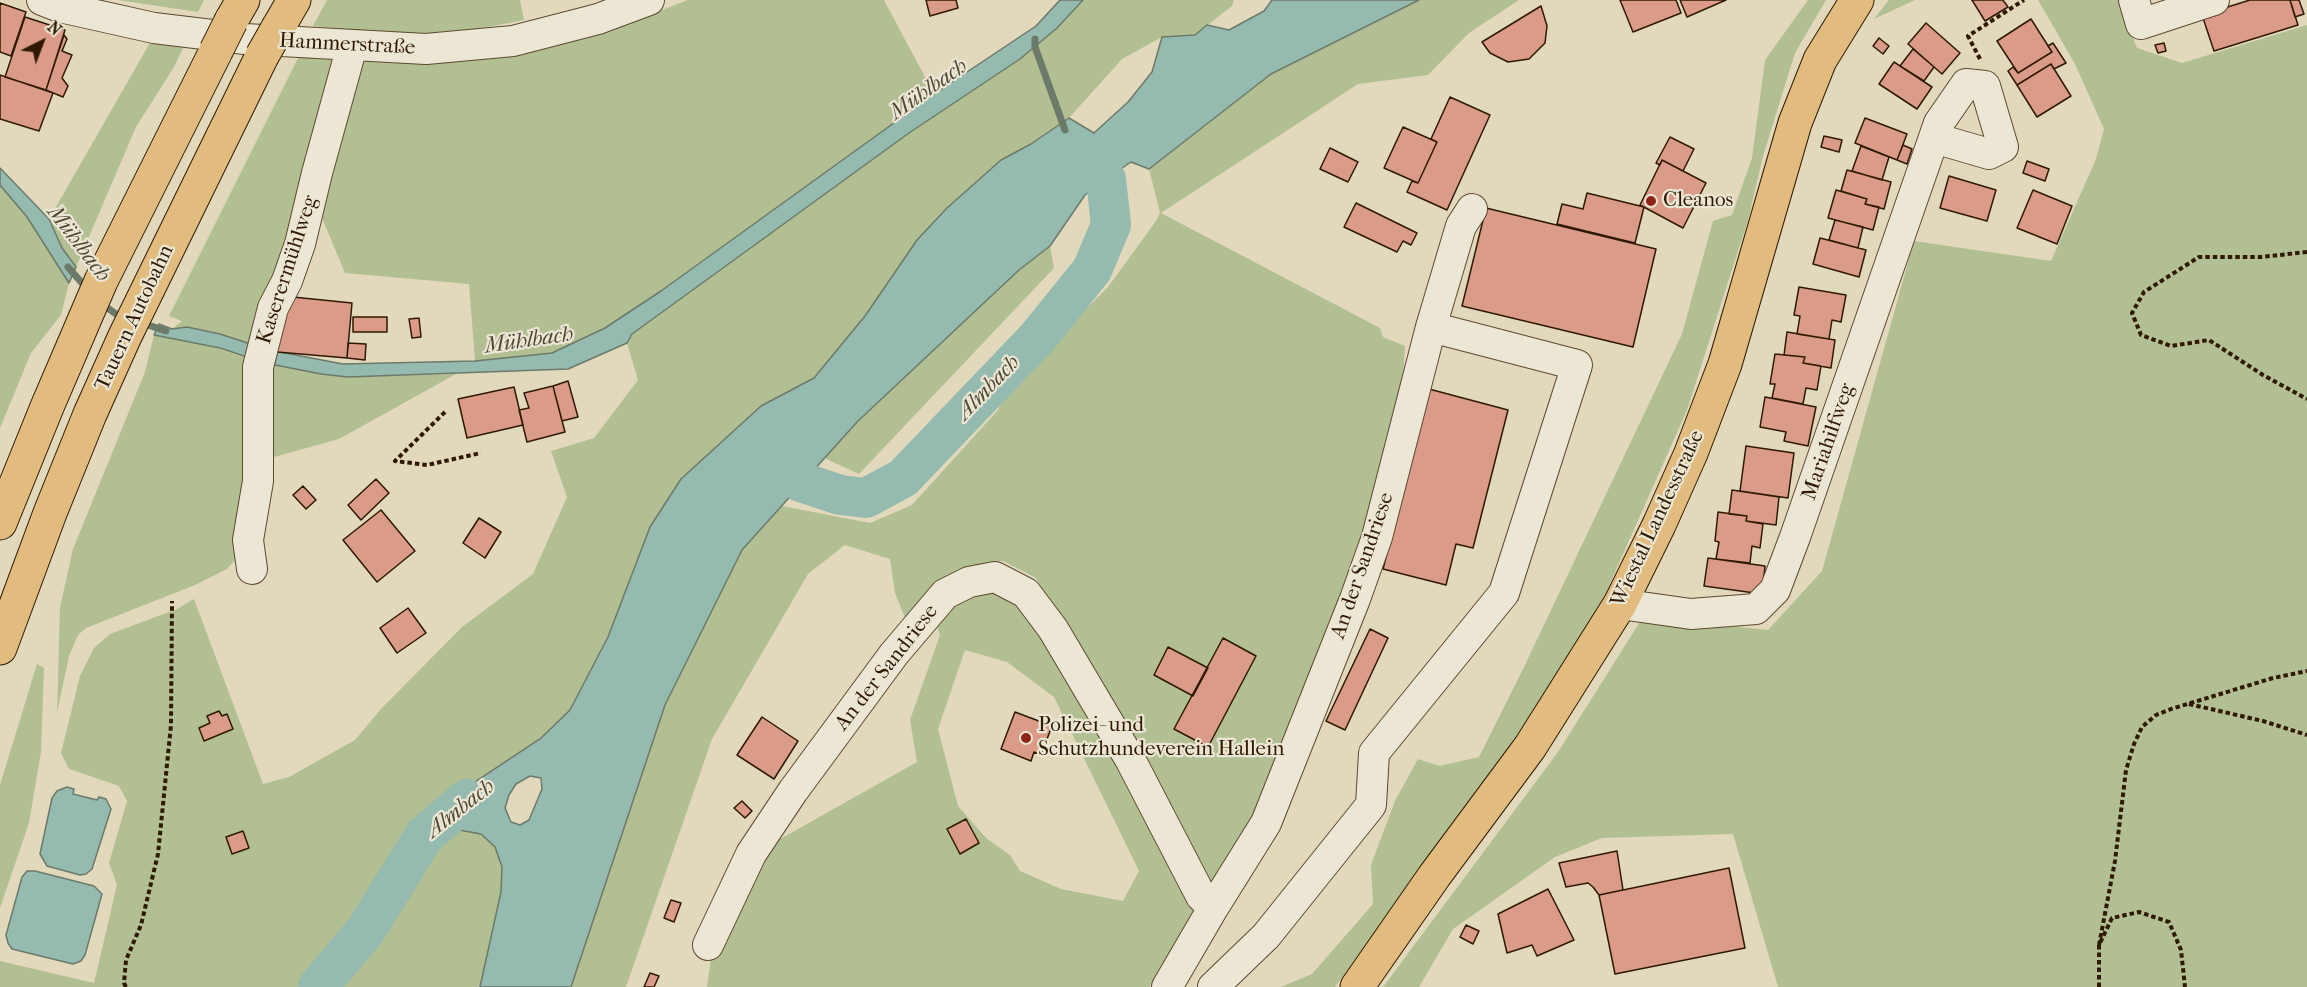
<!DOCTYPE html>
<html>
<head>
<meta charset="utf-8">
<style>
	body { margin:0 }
	#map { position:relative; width:2307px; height:987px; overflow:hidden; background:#e2d9bd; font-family:"IM FELL French Canon",serif }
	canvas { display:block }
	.north { position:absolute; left:12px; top:12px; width:60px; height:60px; -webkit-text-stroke:4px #ece6d4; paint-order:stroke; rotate:42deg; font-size:16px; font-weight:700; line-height:24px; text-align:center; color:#2f1901 }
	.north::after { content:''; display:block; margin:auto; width:21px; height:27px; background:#2f1901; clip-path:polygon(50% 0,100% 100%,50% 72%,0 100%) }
</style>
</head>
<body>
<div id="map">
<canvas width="2307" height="987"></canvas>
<div class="north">N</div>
</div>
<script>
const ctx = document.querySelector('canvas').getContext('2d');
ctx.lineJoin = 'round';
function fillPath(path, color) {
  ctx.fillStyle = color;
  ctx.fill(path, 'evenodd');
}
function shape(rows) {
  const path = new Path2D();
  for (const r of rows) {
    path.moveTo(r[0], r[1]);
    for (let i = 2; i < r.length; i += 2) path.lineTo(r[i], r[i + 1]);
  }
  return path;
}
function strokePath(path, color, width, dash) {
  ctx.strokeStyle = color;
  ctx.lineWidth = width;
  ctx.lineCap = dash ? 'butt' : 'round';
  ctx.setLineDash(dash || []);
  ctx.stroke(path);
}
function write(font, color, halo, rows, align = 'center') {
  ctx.font = font + ' "IM FELL French Canon",serif';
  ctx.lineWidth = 4.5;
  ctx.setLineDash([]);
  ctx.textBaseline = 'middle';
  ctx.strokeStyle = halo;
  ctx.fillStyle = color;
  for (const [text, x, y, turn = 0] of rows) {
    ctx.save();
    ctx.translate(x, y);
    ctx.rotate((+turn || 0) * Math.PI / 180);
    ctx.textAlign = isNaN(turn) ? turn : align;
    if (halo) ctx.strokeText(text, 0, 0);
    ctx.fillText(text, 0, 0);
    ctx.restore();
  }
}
fillPath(shape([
	[118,0,204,0,198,12],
	[327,0,520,0,524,20,467,31,398,35,313,26],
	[688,0,884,0,934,94,661,291,605,328,552,353,475,361,469,284,345,273,317,206,361,59,620,26],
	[1083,0,1234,0,1232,6,1195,35,1162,37,1122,59,1069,118,1031,144,1001,160,814,378,761,406,608,637,570,710,541,738,443,803,416,825,424,836,439,838,460,830,481,834,495,847,502,867,501,892,480,987,0,987,0,961,94,983,117,885,109,863,127,801,119,786,69,769,61,753,80,676,94,648,110,634,177,609,194,599,263,784,289,777,355,740,381,709,462,627,533,574,567,497,551,451,594,438,638,380,627,343,632,334,909,133,1020,59,1057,28],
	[1419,0,1519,0,1469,33,1428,75,1358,84,1161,213,1380,328,1383,337,1405,346,1402,397,1358,565,1257,817,1218,884,1202,878,1036,578,1003,561,959,569,906,620,895,593,890,559,845,545,808,574,712,739,626,987,571,987,665,705,742,550,782,506,870,523,912,505,998,410,1008,386,1108,287,1156,221,1160,213,1149,169,1271,74],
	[1808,0,1826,0,1795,53,1763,156,1748,220,1687,410,1592,624,1507,750,1400,902,1335,987,1281,987,1312,974,1373,904,1371,865,1395,801,1418,759,1439,766,1479,757,1524,667,1682,334,1713,221,1732,215,1752,158,1765,60],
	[1889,0,1915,0,1874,19],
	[2038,0,2118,0,2137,48,2182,63,2307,25,2307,987,1778,987,1733,834,1602,838,1555,857,1453,929,1419,987,1383,987,1558,752,1643,617,1768,630,1822,571,1914,241,2051,261,2096,159,2104,129,2075,64],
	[151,41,184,46,174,67,136,127,76,267,62,248,49,219],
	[299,56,330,58,337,69,256,345,187,327,172,329,182,321,169,316],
	[0,185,27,217,69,283,61,315,31,353,0,428],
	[1050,246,1054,268,859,474,824,458,857,422,1019,270],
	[154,335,203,344,254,360,239,547,235,560,227,569,195,585,86,628,78,635,69,656,57,713,60,607,73,549,145,372],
	[265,363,321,374,348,377,456,374,339,439,267,459],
	[995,590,1019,601,1040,626,1200,915,1163,974,1149,987,707,987,711,958,759,851,917,762,910,720,940,635,935,621,967,596],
	[965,650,1007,662,1054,697,1139,871,1123,901,1061,889,1020,871,1010,855,986,838,958,806,938,729],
	[37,664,44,668,41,752,29,823,0,908,0,785]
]), '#b2bf92');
const water = shape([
	[1060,0,1083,0,1057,28,1020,59,909,133,632,334,627,343,568,369,348,377,321,374,265,363,220,348,154,335,159,324,172,329,187,327,220,334,269,350,343,364,475,361,552,353,605,328,661,291,934,94,1036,26,1060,0],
	[1272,0,1419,0,1271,74,1149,169,1131,162,1106,179,1085,195,1050,246,1019,270,857,422,742,550,665,705,571,987,480,987,501,892,502,867,495,847,481,834,459,830,439,838,424,836,415,825,443,803,541,738,570,710,608,637,650,527,681,479,761,406,814,378,865,316,917,240,947,208,1001,160,1031,144,1069,118,1094,133,1128,102,1152,72,1162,37,1195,35,1207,25,1229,30,1264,11,1272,0],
	[530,776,541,778,542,789,529,820,520,825,511,822,505,808,509,795,516,784,530,776],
	[0,168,49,219,62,248,76,267,69,283,27,217,0,185,0,168],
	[67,787,74,789,73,794,97,800,99,797,106,799,111,809,92,869,86,874,80,875,47,866,40,854,52,798,57,791,67,787],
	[27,871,35,871,94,886,102,894,85,955,81,961,73,964,12,949,8,943,6,935,22,877,27,871]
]);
fillPath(water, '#95baaf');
strokePath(water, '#6c7a69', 1.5);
strokePath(shape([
	[1035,39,1035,47,1065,130],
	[68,267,88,290],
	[102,304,116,314,126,318],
	[142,323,166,331]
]), '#6c7a69', 7);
strokePath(shape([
	[761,463,801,482,840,495,866,498,903,478,1037,338,1092,270,1111,225,1106,179,1094,156],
	[318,987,366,930,424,836,467,799]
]), '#95baaf', 40);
const building = shape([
	[926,0,956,0,958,8,930,16,926,0],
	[1620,0,1676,0,1681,13,1633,32,1620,0],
	[1680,0,1726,0,1687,17,1680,0],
	[1972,0,2003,0,2008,7,1985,21,1972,0],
	[2250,0,2290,0,2298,25,2214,51,2202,15,2250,0],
	[2290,0,2299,0,2304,14,2295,17,2290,0],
	[0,3,26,12,11,56,0,52,0,3],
	[1541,6,1547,26,1545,43,1529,59,1508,62,1490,53,1482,42,1541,6],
	[25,17,65,30,46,90,5,77,25,17],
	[2031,19,2052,52,2018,73,1997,41,2031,19],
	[1926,23,1960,53,1942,74,1908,44,1926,23],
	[64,35,67,39,62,51,72,55,62,78,68,86,63,97,46,90,64,35],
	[1879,38,1889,46,1883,54,1873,46,1879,38],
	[2053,43,2066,63,2054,69,2051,64,2017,85,2008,71,2013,67,2018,73,2052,52,2048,46,2053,43],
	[2164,43,2166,51,2158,53,2155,45,2164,43],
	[1913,49,1934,67,1924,81,1900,66,1913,49],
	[1894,62,1932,87,1917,109,1879,84,1894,62],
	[2051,64,2071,96,2037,117,2017,85,2051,64],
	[0,75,53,93,39,131,0,119,0,75],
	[1450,97,1490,115,1447,210,1407,192,1412,181,1418,183,1437,142,1431,139,1450,97],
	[1865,118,1907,134,1897,160,1855,143,1865,118],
	[1403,127,1437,142,1418,183,1384,168,1403,127],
	[1824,136,1842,140,1839,152,1821,147,1824,136],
	[1670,137,1694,149,1683,171,1662,160,1660,165,1656,163,1670,137],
	[1903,145,1912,149,1907,164,1897,160,1903,145],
	[1861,146,1889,157,1882,180,1852,171,1861,146],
	[1330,148,1358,162,1348,182,1320,169,1330,148],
	[1662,160,1706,183,1683,228,1640,205,1662,160],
	[2027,161,2049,169,2045,181,2023,173,2027,161],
	[1847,170,1891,182,1884,209,1865,204,1867,199,1841,191,1847,170],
	[1949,176,1996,190,1987,221,1940,208,1949,176],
	[1836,190,1867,199,1865,204,1879,207,1873,230,1828,218,1836,190],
	[2033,190,2072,206,2057,244,2017,228,2033,190],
	[1587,193,1644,207,1635,243,1557,224,1562,204,1583,209,1587,193],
	[1356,203,1417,233,1411,245,1403,241,1397,252,1344,227,1356,203],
	[1486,208,1656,249,1633,347,1462,306,1486,208],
	[1835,220,1863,227,1858,248,1829,240,1835,220],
	[1820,238,1866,250,1859,277,1813,264,1820,238],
	[1799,287,1846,295,1841,322,1832,320,1829,339,1797,334,1800,316,1794,315,1799,287],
	[283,296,352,303,347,358,277,352,283,296],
	[353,317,387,317,387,332,353,332,353,317],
	[419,318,421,337,412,338,409,319,419,318],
	[1787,332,1835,340,1831,368,1803,363,1805,357,1784,355,1787,332],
	[348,343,366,344,365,360,347,358,348,343],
	[1775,354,1805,357,1803,363,1821,366,1817,390,1806,388,1803,404,1772,398,1775,384,1770,384,1775,354],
	[568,381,578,417,562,421,553,386,568,381],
	[553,386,565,432,527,442,519,410,529,408,524,393,553,386],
	[514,387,523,425,467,438,458,399,514,387],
	[1429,389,1508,410,1473,548,1456,544,1446,585,1383,569,1429,389],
	[1765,397,1816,407,1808,446,1784,441,1786,432,1760,427,1765,397],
	[1746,446,1794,453,1788,498,1740,491,1746,446],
	[376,479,389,493,361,520,348,505,376,479],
	[303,486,316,500,306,509,293,495,303,486],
	[1732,490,1779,497,1776,525,1746,521,1747,516,1729,514,1732,490],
	[381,510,415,551,377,582,343,540,381,510],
	[1718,512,1747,516,1746,521,1763,524,1760,548,1752,546,1750,563,1716,559,1719,542,1715,541,1718,512],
	[479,518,501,532,485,558,463,543,479,518],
	[1708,558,1765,566,1762,594,1704,586,1708,558],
	[408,608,426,633,397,653,380,628,408,608],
	[1370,629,1388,638,1345,730,1326,721,1370,629],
	[1223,638,1256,656,1208,747,1174,729,1223,638],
	[1168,647,1208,668,1193,696,1154,675,1168,647],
	[219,711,222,716,227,714,233,729,204,741,199,728,210,723,207,716,219,711],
	[1015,712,1052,726,1041,755,1034,752,1031,761,1001,749,1015,712],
	[762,717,798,741,774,779,737,755,762,717],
	[742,801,752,811,745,818,734,808,742,801],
	[966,819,979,843,960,854,947,829,966,819],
	[243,831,249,848,232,854,226,837,243,831],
	[1617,851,1623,890,1599,895,1593,887,1588,883,1566,887,1559,863,1617,851],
	[1729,868,1745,948,1615,974,1599,895,1729,868],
	[1548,889,1574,940,1537,956,1532,945,1507,953,1498,914,1548,889],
	[671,900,681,903,674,922,664,918,671,900],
	[1466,925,1479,931,1473,944,1460,937,1466,925],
	[650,973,659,976,654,987,644,987,650,973]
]);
fillPath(building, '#da9b89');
strokePath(building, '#2f1901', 1.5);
const minor = shape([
	[42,0,60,7,154,28,245,39,426,49,513,41,598,19,649,0],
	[2134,0,2141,24,2214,0],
	[252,569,248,540,258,481,258,367,273,308,287,281,300,244,317,173,352,46],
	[1620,604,1691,614,1756,609,1775,590,1795,537,1939,123,1966,84,1985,86,2003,147,1989,154,1934,138],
	[708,945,751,854,793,791,894,654,945,594,969,582,995,577,1026,593,1053,629,1130,759,1201,896,1213,908],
	[1167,987,1213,908,1266,823,1355,599,1377,537,1431,327,1461,226,1472,209],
	[1213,987,1266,936,1371,805,1374,753,1504,593,1577,365,1431,327]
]);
const major = shape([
	[1357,987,1435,875,1530,747,1620,604,1659,525,1691,453,1725,364,1795,123,1820,60,1857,0]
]);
const highway = shape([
	[231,21,243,0],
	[279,26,294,0],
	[0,523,47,407,101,281,216,51],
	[0,648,50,513,90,414,125,336,262,56]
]);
strokePath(minor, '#5c4930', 32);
strokePath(major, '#2f1901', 35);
strokePath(highway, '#2f1901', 35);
strokePath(shape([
	[1980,59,1968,36,2024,0],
	[2307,252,2261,257,2199,257,2144,292,2132,313,2141,335,2171,346,2209,340,2263,375,2307,399],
	[445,412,395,461,427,465,481,453],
	[2189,704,2263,721,2307,735],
	[2099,945,2115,861,2126,770,2134,744,2142,727,2156,715,2171,709,2273,678,2307,671],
	[126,987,124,983,126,960,141,925,158,854,171,725,172,601],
	[2099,987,2099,945,2112,918,2139,912,2169,922,2181,950,2185,987]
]), '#2f1901', 4, [4.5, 3]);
strokePath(minor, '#ece6d4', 30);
strokePath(major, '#e1bc7e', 33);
strokePath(highway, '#e1bc7e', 33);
const highwayBridge = shape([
	[216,51,231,21],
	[262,56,279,26]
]);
strokePath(highwayBridge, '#2f1901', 35, []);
strokePath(highwayBridge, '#e1bc7e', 33);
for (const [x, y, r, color] of [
	[1651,201,6,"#8f2418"],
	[1026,738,6,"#8f2418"]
]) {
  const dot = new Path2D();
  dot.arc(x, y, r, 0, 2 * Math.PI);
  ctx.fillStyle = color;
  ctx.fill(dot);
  strokePath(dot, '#ece6d4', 2);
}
write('21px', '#2f1901', '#ece6d4', [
	["Hammerstraße",347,45,3],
	["Kaserermühlweg",288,270,-72],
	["Tauern Autobahn",135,318,-65],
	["Mariahilfweg",1829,442,-71],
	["Wiestal Landesstraße",1658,519,-65],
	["An der Sandriese",1363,566,-71],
	["An der Sandriese",887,668,-52]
]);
write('21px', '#2f1901', '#ece6d4', [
	["Cleanos",1663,201],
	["Polizei- und",1038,726],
	["Schutzhundeverein Hallein",1038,750]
], 'left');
write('italic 22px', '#4e4935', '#ece6d4', [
	["Mühlbach",929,90,-35],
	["Mühlbach",78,244,53],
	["Mühlbach",529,341,-8],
	["Almbach",989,388,-46],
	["Almbach",461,809,-38]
]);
</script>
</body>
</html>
